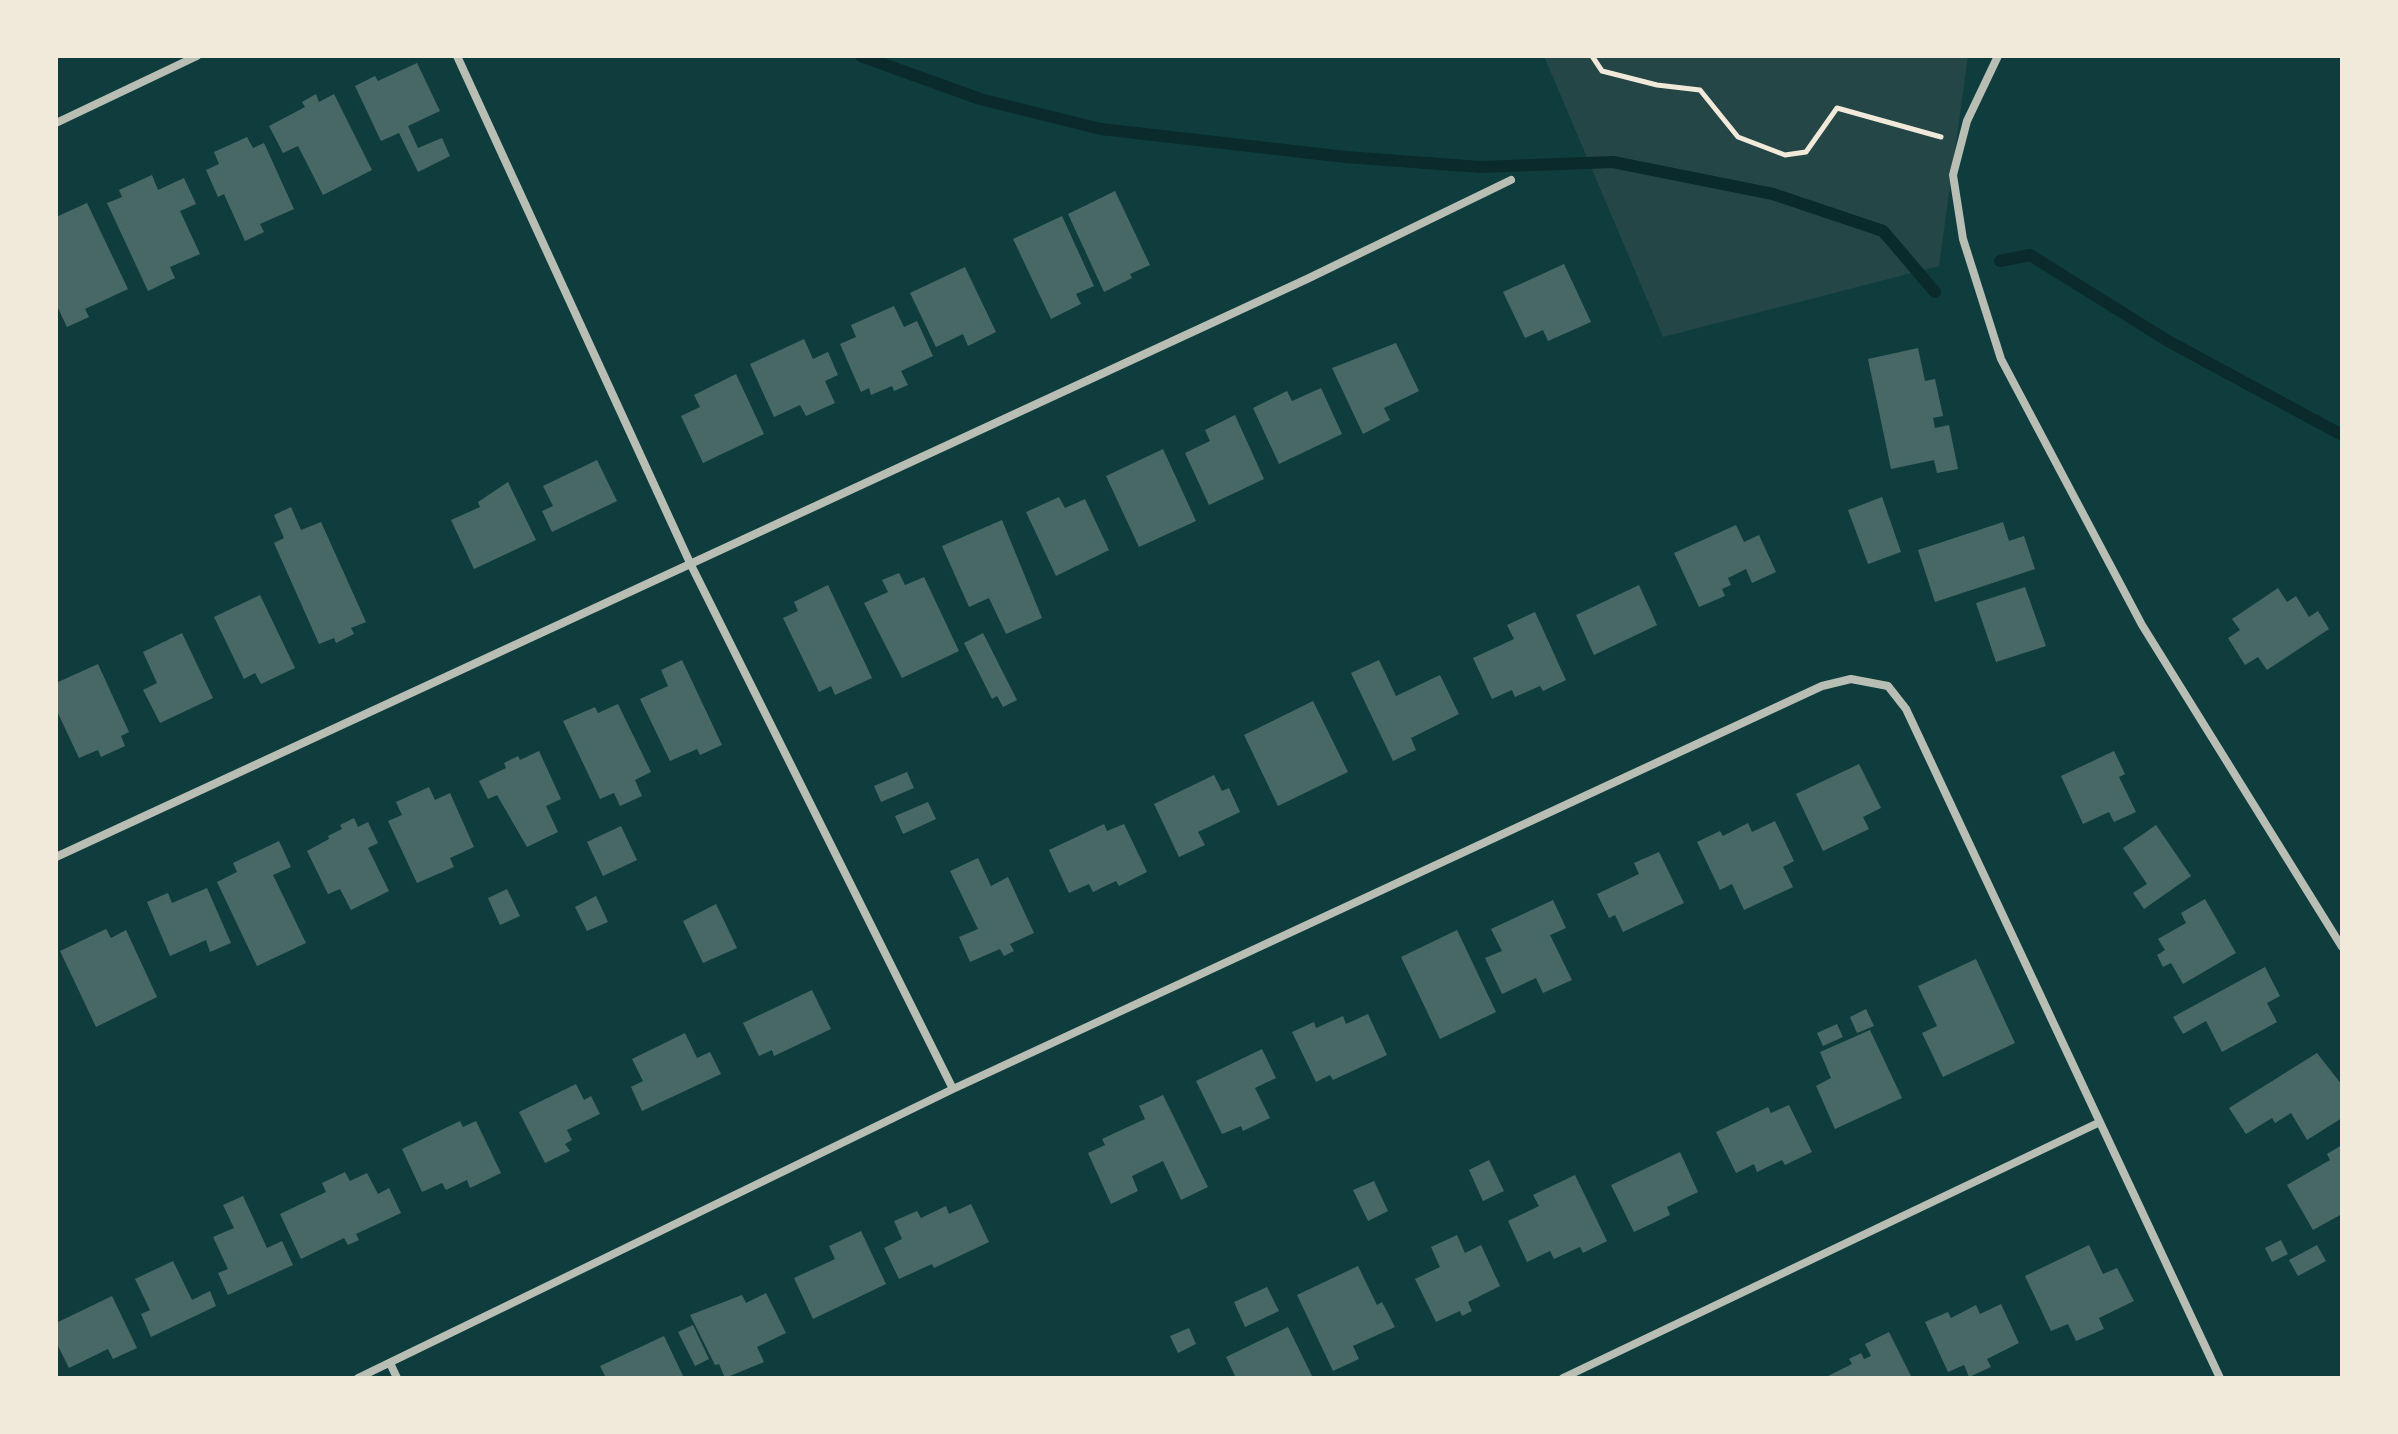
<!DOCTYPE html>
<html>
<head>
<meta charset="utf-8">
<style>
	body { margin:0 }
	#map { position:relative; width:2398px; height:1434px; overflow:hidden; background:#0f3d3e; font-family:"PT Serif",serif }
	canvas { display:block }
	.frame { position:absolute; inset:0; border:58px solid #f1e9da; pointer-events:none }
</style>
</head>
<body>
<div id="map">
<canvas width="2398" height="1434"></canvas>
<div class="frame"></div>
</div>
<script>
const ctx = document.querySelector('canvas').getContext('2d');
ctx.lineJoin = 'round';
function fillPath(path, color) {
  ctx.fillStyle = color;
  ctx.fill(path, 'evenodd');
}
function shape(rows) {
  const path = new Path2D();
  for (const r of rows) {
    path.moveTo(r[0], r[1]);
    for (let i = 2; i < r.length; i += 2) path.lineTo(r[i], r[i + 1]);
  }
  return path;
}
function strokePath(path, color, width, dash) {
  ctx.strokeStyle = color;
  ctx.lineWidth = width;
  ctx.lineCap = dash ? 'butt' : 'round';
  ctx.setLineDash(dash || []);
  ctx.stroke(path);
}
fillPath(shape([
	[1544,56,1968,56,1939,266,1663,337]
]), '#244646');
strokePath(shape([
	[861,56,980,99,1101,129,1346,157,1480,167,1613,162,1773,194,1883,231,1935,292],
	[2000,261,2030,255,2168,341,2342,435]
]), '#0a2a2b', 12);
fillPath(shape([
	[417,63,440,111,408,126,418,148,442,138,450,156,418,172,399,133,381,141,355,86,375,76,378,81],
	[316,94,319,102,334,94,372,170,323,195,298,146,283,153,269,126,305,107,302,102],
	[247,137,253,148,264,143,294,209,260,224,264,232,245,241,224,194,218,197,206,170,219,164,214,152],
	[152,175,158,190,184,178,196,204,180,211,200,254,170,267,175,278,148,291,107,203,122,197,119,190],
	[1115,191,1150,265,1130,274,1132,278,1104,292,1068,214],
	[87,203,128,289,85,309,89,317,67,327,56,304,56,217],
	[1062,216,1094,286,1076,294,1081,304,1051,319,1013,239],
	[1564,264,1591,322,1548,341,1543,330,1525,338,1503,292],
	[965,267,996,332,968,346,963,334,936,347,910,293],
	[894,306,904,327,917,321,933,356,901,371,908,385,894,391,892,386,871,395,869,388,861,392,840,344,856,337,851,325],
	[804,339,813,359,828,352,838,375,825,381,835,403,806,416,800,405,774,417,750,364],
	[1396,343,1419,391,1384,408,1390,420,1363,434,1332,368],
	[1918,348,1925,381,1935,379,1943,416,1933,418,1935,428,1949,425,1958,469,1937,473,1934,460,1891,469,1868,359],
	[736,374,764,434,703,463,681,416,700,407,694,395],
	[1321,388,1342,434,1279,464,1253,408,1287,391,1292,401],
	[1235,415,1264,479,1209,505,1185,453,1210,441,1205,430],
	[1163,449,1196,521,1139,547,1106,476],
	[597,460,617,501,552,532,542,511,553,506,543,486],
	[508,482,536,540,474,569,451,520,480,507,478,502],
	[1059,497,1065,508,1085,499,1109,550,1056,576,1026,512],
	[1882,497,1901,552,1868,564,1848,510],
	[291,507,301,530,321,522,366,622,351,628,354,634,336,643,334,638,319,644,274,543,284,538,274,515],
	[1002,520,1042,618,1006,634,989,598,969,607,942,546],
	[2003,522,2009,541,2024,536,2035,569,1935,602,1918,550],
	[1736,525,1744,542,1759,535,1776,572,1752,583,1746,569,1728,578,1731,585,1722,589,1725,596,1699,607,1674,553],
	[899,573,905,585,924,577,959,651,902,678,864,603,888,592,882,580],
	[828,585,872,678,835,695,831,686,819,692,783,618,798,611,794,602],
	[1639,585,1657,625,1594,655,1576,615],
	[2025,587,2046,646,1996,662,1976,603],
	[2278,588,2287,602,2296,596,2309,617,2318,611,2329,629,2267,670,2258,657,2245,665,2228,638,2240,630,2232,619],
	[260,595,295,668,261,684,255,673,244,679,214,617],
	[1535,612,1566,680,1543,691,1540,686,1515,697,1512,690,1492,699,1473,658,1514,639,1507,625],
	[182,633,213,698,160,723,143,690,157,683,143,652],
	[983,633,1017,700,1003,707,997,696,992,699,964,643],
	[682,660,722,745,700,755,697,749,670,761,640,699,668,686,661,670],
	[1379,660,1396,696,1440,675,1459,714,1411,738,1416,750,1393,761,1351,673],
	[98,664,129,732,121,736,125,746,101,757,98,750,79,758,56,709,56,683],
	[1313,701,1348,772,1278,806,1244,735],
	[618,704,651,772,635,780,642,796,620,806,614,793,600,799,563,721,595,707,598,713],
	[539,751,561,799,546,806,558,832,527,847,497,795,488,799,479,781,506,768,504,763,518,756,520,760],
	[2114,751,2125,774,2119,777,2136,812,2114,822,2109,812,2083,824,2061,776],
	[1859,764,1881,808,1863,817,1869,829,1823,851,1796,794],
	[907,772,914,788,881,802,874,786],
	[1214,775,1222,791,1229,788,1240,812,1198,832,1205,845,1179,857,1154,804],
	[429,787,435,800,450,793,474,847,450,858,454,867,417,883,388,821,402,815,396,802],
	[928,802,936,819,903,834,895,816],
	[354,818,358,827,368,822,378,843,368,848,389,891,351,910,340,889,328,894,307,851,329,839,328,836,342,829,340,825],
	[1775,821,1794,861,1783,867,1793,887,1744,910,1732,884,1720,890,1697,842,1720,831,1723,836,1748,823,1752,832],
	[1104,824,1107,831,1124,824,1147,872,1119,886,1116,881,1093,892,1089,884,1069,893,1049,850],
	[2156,825,2191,876,2144,909,2133,893,2147,884,2123,848],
	[621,826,637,860,603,876,587,842],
	[279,841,291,867,273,875,306,943,257,966,217,882,237,872,233,863],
	[1659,852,1684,903,1623,932,1615,915,1609,918,1597,894,1639,874,1634,863],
	[978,858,991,886,1008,877,1034,933,1010,944,1014,951,1004,956,1000,949,970,962,959,937,978,929,950,871],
	[207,888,231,943,210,952,206,940,170,956,147,902,168,893,172,903],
	[507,889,520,916,500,925,488,898],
	[596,896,608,922,587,931,575,907],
	[2205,899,2236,953,2183,984,2171,963,2163,967,2157,955,2165,950,2158,939,2186,923,2181,913],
	[1553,900,1566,928,1550,935,1572,980,1543,993,1536,978,1502,994,1485,958,1502,951,1491,929],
	[716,904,737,948,703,963,683,921],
	[106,929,111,938,126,930,157,997,96,1027,60,951],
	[1457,930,1496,1012,1440,1039,1401,957],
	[1976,959,2015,1043,1943,1077,1922,1033,1937,1026,1918,986],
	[2265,967,2280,996,2267,1003,2277,1022,2222,1052,2206,1021,2183,1034,2173,1017],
	[812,990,831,1029,774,1056,772,1050,759,1056,743,1023],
	[1866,1009,1874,1026,1857,1033,1850,1017],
	[1368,1014,1387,1055,1333,1080,1330,1075,1316,1082,1292,1032,1314,1022,1316,1028,1343,1016,1346,1024],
	[1837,1024,1843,1037,1823,1046,1817,1033],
	[1870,1030,1902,1098,1835,1129,1816,1086,1831,1078,1820,1052],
	[685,1033,697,1058,710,1052,721,1074,642,1111,631,1087,643,1081,632,1059],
	[1262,1049,1276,1078,1255,1088,1270,1118,1243,1131,1241,1126,1222,1134,1196,1081],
	[2317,1053,2342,1085,2342,1118,2307,1140,2291,1113,2275,1123,2272,1118,2246,1134,2229,1108],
	[576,1084,584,1100,591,1096,600,1114,567,1130,572,1140,565,1144,570,1151,545,1163,519,1112],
	[1163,1095,1208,1187,1181,1200,1163,1161,1132,1176,1138,1191,1111,1204,1088,1153,1105,1145,1102,1139,1145,1119,1139,1106],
	[1789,1105,1812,1152,1785,1165,1782,1160,1757,1172,1754,1164,1736,1173,1716,1132,1768,1107,1771,1113],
	[460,1121,463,1127,476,1121,501,1173,470,1188,467,1180,446,1190,442,1183,422,1192,402,1149],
	[2342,1145,2342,1214,2313,1230,2287,1185,2330,1160,2327,1154],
	[1680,1152,1698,1192,1667,1207,1670,1215,1634,1232,1611,1185],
	[1489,1160,1504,1191,1483,1201,1469,1170],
	[345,1172,350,1181,367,1173,378,1194,389,1188,401,1213,356,1234,359,1240,348,1245,344,1238,301,1259,280,1214,326,1192,322,1183],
	[1575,1175,1607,1241,1583,1253,1580,1247,1554,1259,1550,1251,1527,1262,1508,1221,1539,1206,1533,1195],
	[1374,1181,1388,1211,1368,1221,1353,1190],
	[243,1196,267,1248,282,1241,293,1265,228,1295,218,1273,228,1269,213,1237,234,1228,223,1205],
	[971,1204,989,1242,934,1268,932,1264,899,1279,884,1248,902,1239,894,1221,917,1211,921,1218,946,1206,949,1214],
	[861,1231,886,1284,813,1319,794,1278,835,1259,829,1246],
	[1457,1235,1465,1253,1481,1245,1500,1286,1468,1302,1472,1311,1462,1316,1460,1311,1436,1322,1415,1279,1440,1267,1431,1247],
	[2281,1240,2288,1254,2272,1262,2265,1248],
	[2089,1245,2103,1274,2117,1268,2134,1301,2099,1318,2104,1329,2076,1341,2068,1324,2051,1331,2025,1276],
	[2317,1245,2326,1261,2298,1276,2289,1260],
	[173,1261,192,1300,210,1291,216,1306,151,1337,141,1314,150,1310,135,1279],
	[1358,1266,1377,1305,1382,1302,1395,1327,1353,1346,1359,1359,1333,1371,1297,1295],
	[1267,1287,1279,1311,1245,1327,1234,1302],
	[766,1293,786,1333,757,1347,764,1362,725,1378,719,1364,715,1365,690,1315,742,1295,746,1303],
	[112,1296,137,1348,113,1359,108,1349,69,1368,56,1342,56,1323],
	[2001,1304,2019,1343,1987,1359,1991,1367,1969,1377,1964,1365,1948,1372,1925,1322,1948,1312,1951,1318,1976,1305,1980,1314],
	[693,1325,709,1359,695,1366,678,1332],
	[1288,1327,1313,1378,1236,1378,1226,1357],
	[1189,1328,1196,1344,1178,1353,1170,1336],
	[1889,1332,1912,1378,1824,1378,1852,1364,1849,1359,1861,1353,1864,1359,1871,1356,1865,1344],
	[664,1336,684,1378,606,1378,600,1366]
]), '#486865');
strokePath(shape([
	[1592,56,1602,71,1657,85,1700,90,1738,137,1785,155,1806,152,1837,108,1941,137]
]), '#f1e9da', 5);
strokePath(shape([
	[457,56,691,565,953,1089],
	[1998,56,1967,121,1953,175,1963,239,2001,359,2142,625,2342,947],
	[56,123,197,56],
	[56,857,1307,279,1511,180],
	[390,1363,397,1378],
	[358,1378,953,1089,1822,686,1851,679,1888,686,1906,709,2220,1378],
	[1563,1378,2098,1123]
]), '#b8beb3', 8);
</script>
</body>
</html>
